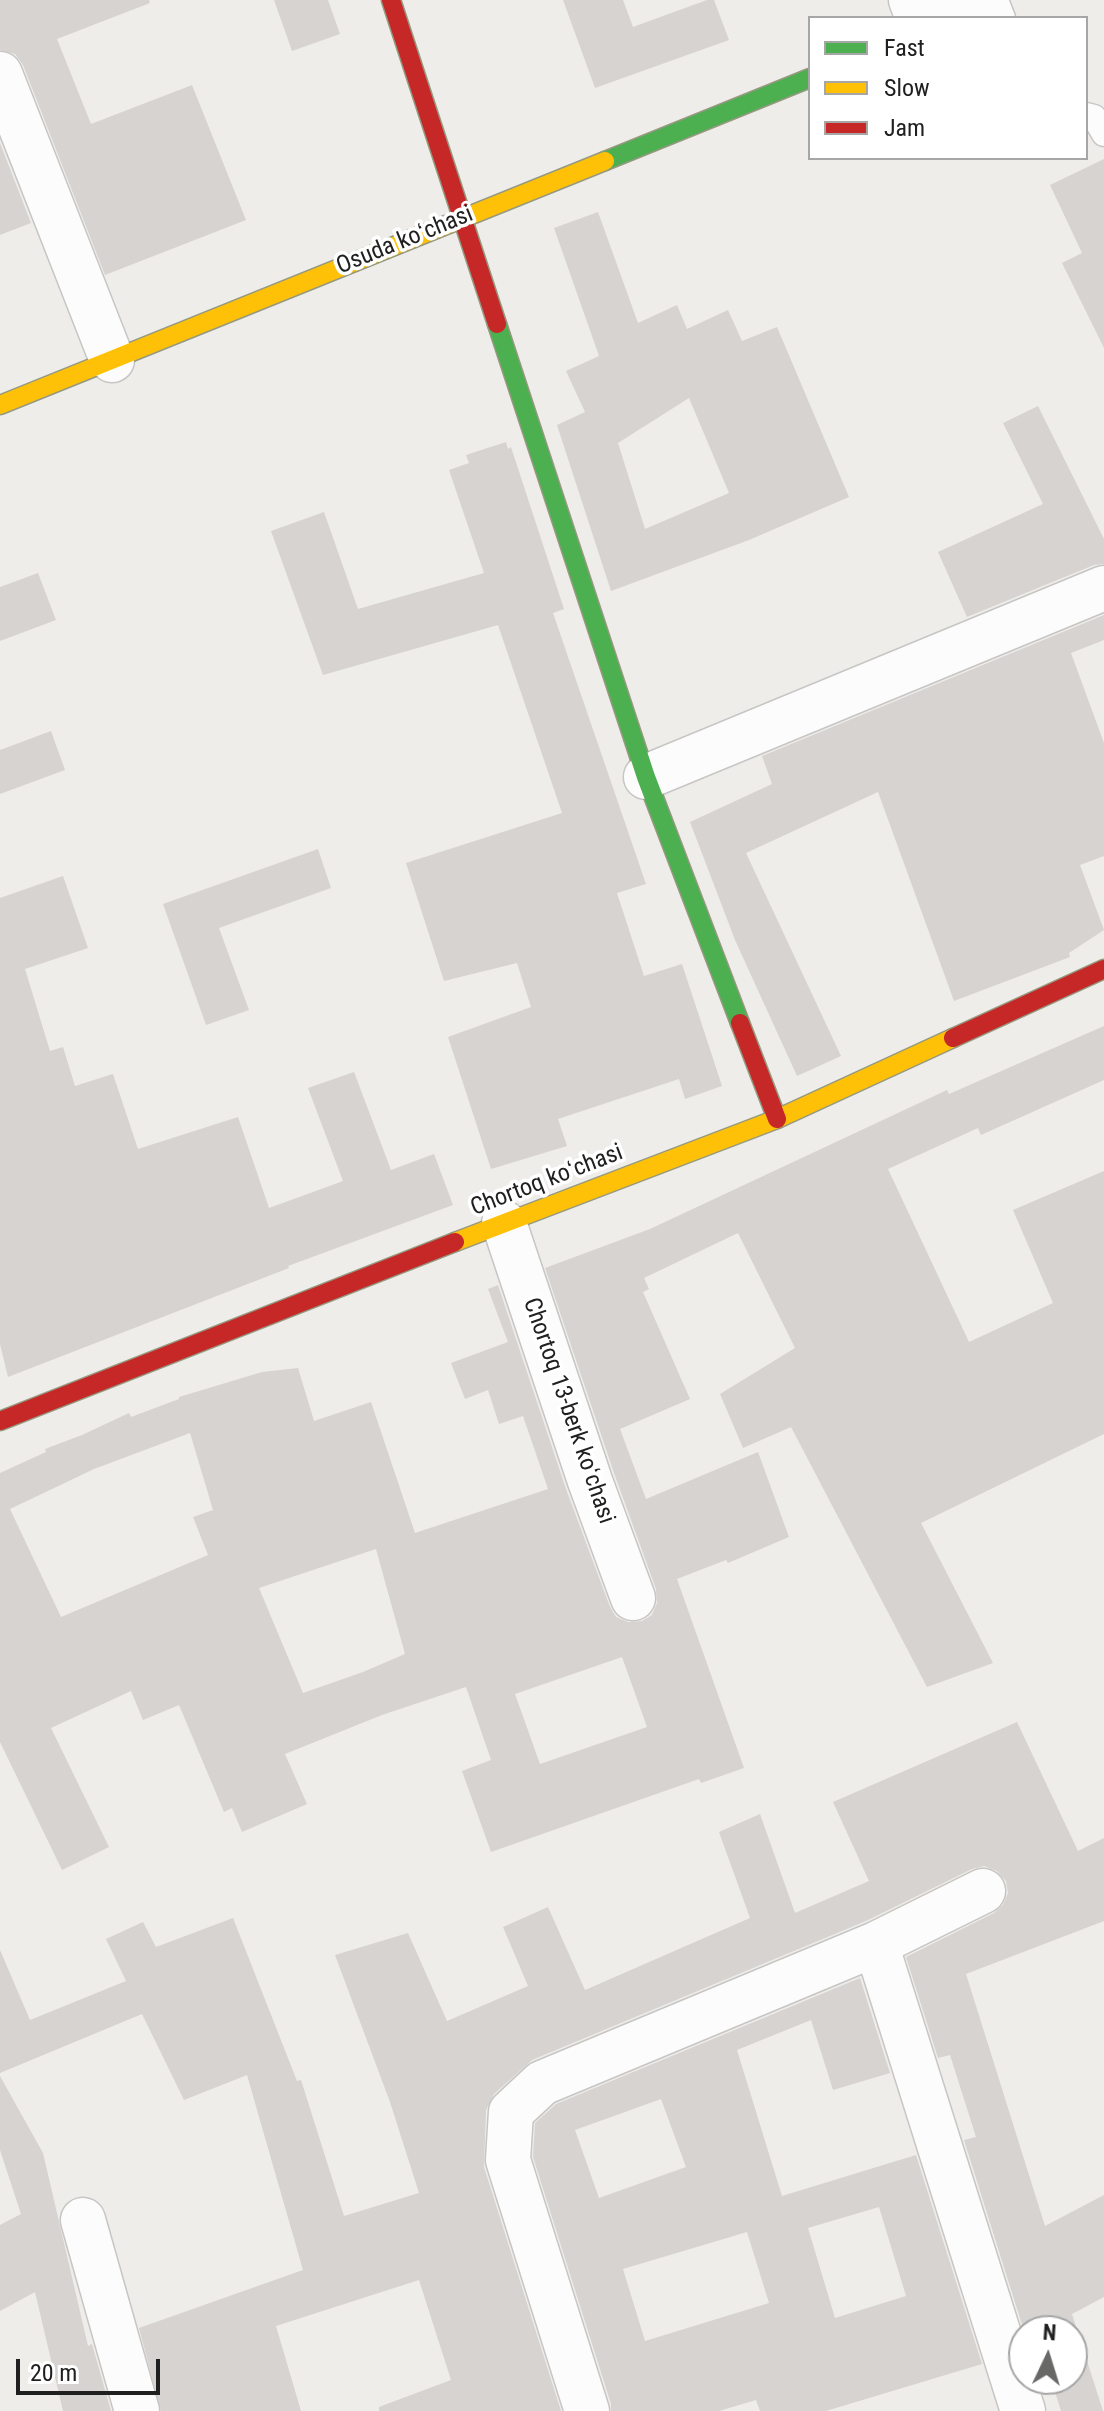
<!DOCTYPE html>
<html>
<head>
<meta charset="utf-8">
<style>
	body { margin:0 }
	#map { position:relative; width:1104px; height:2411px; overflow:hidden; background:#efede9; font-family:"Roboto Condensed",sans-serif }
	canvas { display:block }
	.legend { position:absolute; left:808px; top:16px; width:280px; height:144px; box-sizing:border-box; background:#fff; border:2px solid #a6a6a6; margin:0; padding:10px 14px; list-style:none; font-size:24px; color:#202020 }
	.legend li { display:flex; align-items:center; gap:16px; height:40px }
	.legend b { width:40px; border:2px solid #a6a6a6 }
	.north { position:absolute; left:1008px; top:2315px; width:80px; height:80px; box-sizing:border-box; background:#fff; border:2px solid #a6a6a6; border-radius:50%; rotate:4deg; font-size:22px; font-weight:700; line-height:32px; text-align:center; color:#202020 }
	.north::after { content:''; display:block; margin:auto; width:28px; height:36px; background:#686866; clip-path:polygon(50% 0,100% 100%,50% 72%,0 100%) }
	.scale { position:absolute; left:16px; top:2359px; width:144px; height:36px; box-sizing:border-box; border:4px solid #202020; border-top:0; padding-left:10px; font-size:24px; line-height:28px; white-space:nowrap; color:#202020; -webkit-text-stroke:6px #fff; paint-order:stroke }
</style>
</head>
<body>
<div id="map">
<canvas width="1104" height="2411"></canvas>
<ul class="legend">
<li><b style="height:10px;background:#4caf50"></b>Fast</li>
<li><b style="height:10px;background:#ffc107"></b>Slow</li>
<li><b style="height:10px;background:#c62828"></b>Jam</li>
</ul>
<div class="north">N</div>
<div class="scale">20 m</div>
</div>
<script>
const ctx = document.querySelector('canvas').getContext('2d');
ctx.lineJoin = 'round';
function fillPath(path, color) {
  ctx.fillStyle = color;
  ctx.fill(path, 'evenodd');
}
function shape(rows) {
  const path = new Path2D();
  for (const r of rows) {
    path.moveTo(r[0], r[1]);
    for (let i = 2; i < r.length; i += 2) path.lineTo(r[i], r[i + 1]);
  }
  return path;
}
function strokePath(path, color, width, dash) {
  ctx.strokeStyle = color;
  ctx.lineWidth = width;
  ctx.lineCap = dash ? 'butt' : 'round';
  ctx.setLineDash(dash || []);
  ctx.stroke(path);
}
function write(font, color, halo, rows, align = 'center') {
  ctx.font = font + ' "Roboto Condensed",sans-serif';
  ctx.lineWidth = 7;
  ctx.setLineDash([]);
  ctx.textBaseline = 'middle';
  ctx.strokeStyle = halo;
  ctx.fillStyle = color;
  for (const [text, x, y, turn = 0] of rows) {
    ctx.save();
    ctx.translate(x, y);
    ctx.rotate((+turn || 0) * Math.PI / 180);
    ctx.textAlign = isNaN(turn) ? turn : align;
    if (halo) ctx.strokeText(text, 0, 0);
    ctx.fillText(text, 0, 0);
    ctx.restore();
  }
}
fillPath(shape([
	[0,0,149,0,150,3,57,39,91,124,192,85,246,220,105,275,23,65,15,54,0,50],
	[274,0,328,0,340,34,292,51],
	[563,0,623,0,633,27,707,0,714,0,729,40,595,88],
	[0,143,31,223,0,235],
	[1104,159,1104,348,1062,263,1082,253,1050,185],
	[598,212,638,323,677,305,687,329,728,310,742,341,777,327,849,497,749,540,611,591,557,425,585,412,566,371,599,356,554,228],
	[689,398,729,493,645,529,618,443],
	[1038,406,1104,539,1104,564,1094,565,967,617,938,552,1043,504,1003,423],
	[506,442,508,449,511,447,564,609,553,613,646,884,617,893,644,976,682,964,722,1086,685,1099,679,1079,558,1119,567,1146,491,1169,448,1037,531,1007,517,963,444,981,406,863,562,813,498,625,323,675,271,531,324,512,358,609,484,573,449,470,469,463,466,455],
	[38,573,56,620,0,641,0,587],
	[1104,615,1104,640,1071,653,1104,743,1104,856,1080,865,1104,930,1069,953,1070,957,954,1001,878,792,746,853,841,1056,797,1076,735,940,690,822,772,784,762,756],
	[51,731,65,770,0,794,0,750],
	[318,849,331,888,219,928,249,1010,206,1025,163,904],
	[63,876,88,948,25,969,50,1051,63,1047,75,1086,113,1074,138,1149,238,1117,269,1208,343,1181,308,1088,354,1072,391,1170,434,1154,453,1205,288,1266,289,1268,8,1377,0,1344,0,898],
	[1104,1026,1104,1080,981,1135,978,1128,888,1169,969,1342,1053,1303,1013,1210,1104,1171,1104,1434,921,1523,993,1663,927,1687,791,1427,743,1448,720,1394,795,1348,738,1233,644,1278,649,1289,643,1292,690,1399,620,1429,646,1499,758,1452,789,1537,728,1563,726,1560,677,1579,744,1768,701,1783,699,1779,491,1852,462,1771,491,1760,466,1687,382,1715,285,1754,307,1804,242,1832,232,1808,224,1812,179,1705,143,1720,131,1691,51,1728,109,1847,62,1870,0,1742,0,1473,46,1452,45,1449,82,1435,129,1413,131,1417,179,1399,179,1397,262,1372,298,1368,314,1421,371,1402,415,1533,548,1489,523,1416,499,1424,488,1390,465,1399,451,1363,508,1342,488,1289,498,1285,566,1489,610,1607,616,1617,628,1622,642,1621,652,1615,657,1603,656,1589,614,1473,545,1268,650,1229,947,1090,949,1094],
	[190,1433,213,1510,193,1517,208,1555,61,1617,10,1509,94,1469],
	[376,1549,405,1654,363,1672,303,1693,259,1588],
	[622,1657,647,1727,540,1764,515,1694],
	[1017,1722,1078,1851,1104,1838,1104,1921,966,1974,1045,2226,1104,2195,1104,2297,1072,2314,1103,2411,1061,2411,1051,2379,1072,2379,1072,2331,1024,2331,964,2140,976,2137,950,2055,938,2058,906,1957,994,1913,1003,1905,1008,1893,1006,1881,997,1871,984,1866,972,1869,866,1921,532,2060,494,2094,486,2110,484,2167,561,2411,379,2411,379,2407,451,2380,419,2280,276,2326,301,2411,161,2411,139,2328,303,2270,247,2075,184,2100,142,2014,0,2073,0,1950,30,2020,126,1981,106,1939,143,1922,156,1947,233,1918,297,2081,301,2080,344,2216,419,2193,390,2102,335,1955,408,1933,447,2021,528,1986,503,1927,548,1907,585,1990,750,1918,719,1832,760,1814,795,1913,869,1881,833,1802],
	[860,1978,890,2073,833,2090,811,2020,737,2050,782,2196,916,2155,982,2364,826,2411,760,2411,756,2400,719,2411,611,2411,611,2404,533,2157,535,2123,556,2104],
	[661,2099,686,2167,599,2198,575,2130],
	[879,2207,906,2296,835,2318,808,2228],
	[747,2232,769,2303,645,2341,623,2269],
	[0,2076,43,2153,88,2346,92,2344,111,2411,63,2411,35,2292,0,2311,0,2225,21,2214,0,2150]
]), '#d6d3d0');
const lane = shape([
	[996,0,1003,18],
	[1086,115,1094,117,1104,134]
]);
const street = shape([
	[911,0,918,18],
	[947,18,976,0],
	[0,74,112,360],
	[646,777,1104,588],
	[504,1223,590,1481,633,1598],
	[876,1944,1023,2411],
	[83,2220,137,2411],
	[587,2411,508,2160,511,2112,542,2083,876,1944,983,1891]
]);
const fast = shape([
	[605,161,810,78],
	[497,324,646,777,740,1023]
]);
const slow = shape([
	[0,405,605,161],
	[455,1242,777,1119,953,1038]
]);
const jam = shape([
	[391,0,497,324],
	[740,1023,777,1119],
	[953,1038,1104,969],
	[0,1421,455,1242]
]);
strokePath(lane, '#c7c6c5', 27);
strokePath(street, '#c7c6c5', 47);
strokePath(fast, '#959980', 21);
strokePath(slow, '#959980', 21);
strokePath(jam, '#959980', 21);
strokePath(lane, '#fdfcfc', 24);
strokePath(street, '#fdfcfc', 44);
strokePath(fast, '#4caf50', 18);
strokePath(slow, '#ffc107', 18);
strokePath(jam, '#c62828', 18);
write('24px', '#202020', '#fff', [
	["Osuda koʻchasi",405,241,-22],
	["Chortoq koʻchasi",547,1181,-21],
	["Chortoq 13-berk koʻchasi",568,1411,71]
]);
</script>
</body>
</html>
